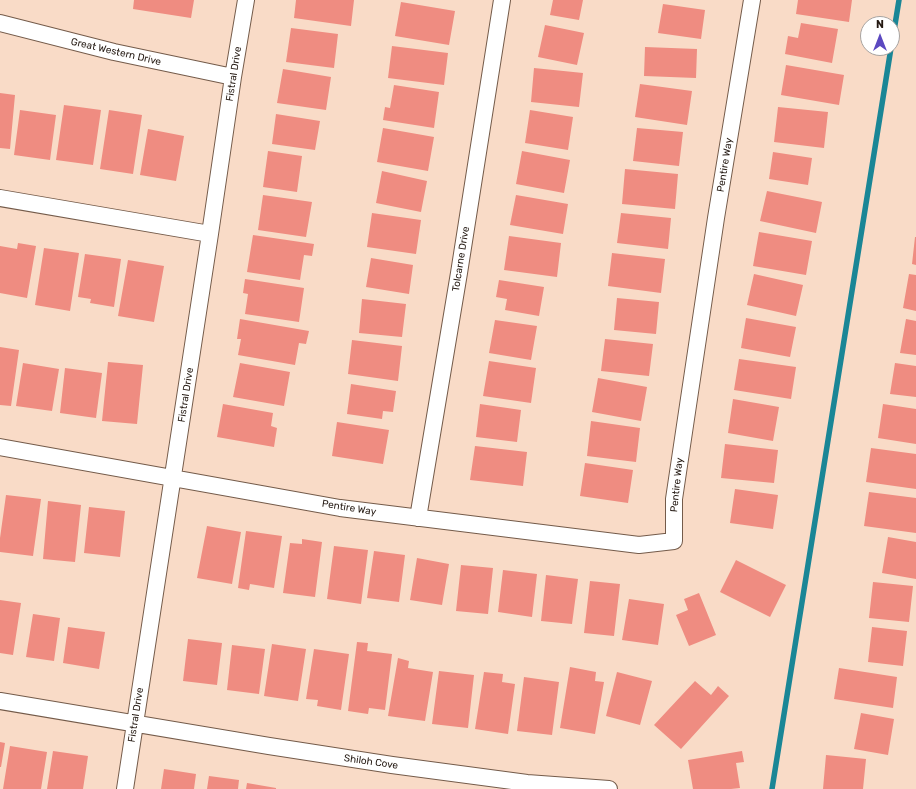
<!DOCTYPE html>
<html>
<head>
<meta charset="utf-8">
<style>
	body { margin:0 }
	#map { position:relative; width:916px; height:789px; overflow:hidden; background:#f9dbc7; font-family:Rubik,sans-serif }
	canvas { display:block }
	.north { position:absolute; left:860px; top:16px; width:40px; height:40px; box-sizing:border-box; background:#fff; border:1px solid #a7a3a0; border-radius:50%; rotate:0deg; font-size:11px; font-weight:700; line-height:16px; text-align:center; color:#241912 }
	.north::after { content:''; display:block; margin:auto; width:14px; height:18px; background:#5b48c0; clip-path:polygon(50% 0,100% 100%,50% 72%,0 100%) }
</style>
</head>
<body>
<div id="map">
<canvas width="916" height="789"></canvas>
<div class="north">N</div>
</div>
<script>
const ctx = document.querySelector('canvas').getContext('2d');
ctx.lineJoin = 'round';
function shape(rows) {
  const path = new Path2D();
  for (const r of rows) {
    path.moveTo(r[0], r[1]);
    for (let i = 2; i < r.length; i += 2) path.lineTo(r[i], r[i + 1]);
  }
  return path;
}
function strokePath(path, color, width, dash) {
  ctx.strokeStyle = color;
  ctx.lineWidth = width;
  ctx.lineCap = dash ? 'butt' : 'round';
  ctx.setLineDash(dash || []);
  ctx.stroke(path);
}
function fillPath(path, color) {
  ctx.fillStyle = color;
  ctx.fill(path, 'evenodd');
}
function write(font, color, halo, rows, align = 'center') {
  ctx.font = font + ' Rubik,sans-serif';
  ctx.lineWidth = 4;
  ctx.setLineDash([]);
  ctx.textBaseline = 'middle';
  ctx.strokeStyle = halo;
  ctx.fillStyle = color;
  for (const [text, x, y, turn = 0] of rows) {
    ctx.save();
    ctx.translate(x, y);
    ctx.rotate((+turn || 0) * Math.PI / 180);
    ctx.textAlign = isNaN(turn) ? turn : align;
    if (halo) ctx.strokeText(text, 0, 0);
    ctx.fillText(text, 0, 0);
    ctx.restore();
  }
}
strokePath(shape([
	[892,43,899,0],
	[772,789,891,48]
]), '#1a8696', 5.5);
fillPath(shape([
	[134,0,194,0,191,18,133,9],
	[296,0,354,0,351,26,294,18],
	[553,0,583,0,579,20,550,15],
	[798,0,852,0,849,22,796,14],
	[401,2,455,11,449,45,395,36],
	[663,4,705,10,701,39,658,33],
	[801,23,838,29,832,63,785,54,788,36,798,38],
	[545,25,584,33,577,65,538,57],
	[291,28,338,34,334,68,286,62],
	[392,46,448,53,444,85,388,78],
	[645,47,697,49,696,78,644,76],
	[786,65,844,75,839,105,781,95],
	[534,68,583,73,579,107,531,102],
	[283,69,331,77,326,110,277,103],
	[640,84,692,91,687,125,635,117],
	[394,85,439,92,434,128,383,120,385,107,390,108],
	[0,93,15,95,10,149,0,148],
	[64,105,101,110,93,165,56,160],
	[778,107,828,112,824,148,774,142],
	[20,110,56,115,50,160,14,155],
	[109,110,142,115,133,174,100,169],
	[530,110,573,117,568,150,525,143],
	[276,114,320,121,315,150,272,144],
	[383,128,434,137,428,171,377,162],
	[637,128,683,132,679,166,633,161],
	[148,129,184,136,176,181,140,175],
	[268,151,302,156,297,192,263,187],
	[522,151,570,160,564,193,516,184],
	[773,152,812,158,808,185,769,179],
	[625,169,678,174,675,209,622,204],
	[382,171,427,181,421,212,376,203],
	[767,191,822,202,816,233,760,221],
	[263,195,312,202,306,237,258,230],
	[516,195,568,204,563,234,510,225],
	[372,213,421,220,416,254,367,247],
	[621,213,671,218,668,249,617,243],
	[759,232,812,241,806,275,753,266],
	[253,235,314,244,312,256,304,255,300,280,247,272],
	[509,236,561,243,557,277,504,270],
	[915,237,916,237,916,265,912,264],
	[18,243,36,246,27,298,0,293,0,246,17,249],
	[44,248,79,253,70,311,35,305],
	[612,253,665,259,661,293,608,286],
	[85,254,121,259,114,307,90,303,91,299,78,297],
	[371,258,413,265,409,294,366,287],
	[128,260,164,266,154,322,118,316],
	[754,274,803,285,796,316,747,305],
	[909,274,916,275,916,311,903,308],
	[245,279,304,288,299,322,245,314,248,294,243,293],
	[499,280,544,287,539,316,505,310,507,299,496,297],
	[617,298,659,302,656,334,614,330],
	[362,299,406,304,402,337,359,333],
	[746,318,796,327,790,357,741,348],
	[240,319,309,331,306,344,299,343,295,365,238,355,241,339,237,339],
	[906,319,916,321,916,355,900,353],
	[495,320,537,326,531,360,489,353],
	[605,339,653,344,649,376,601,371],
	[352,340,402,346,398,381,348,374],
	[0,347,19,350,11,406,0,405],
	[739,359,796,367,791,399,734,390],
	[489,361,536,368,531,403,483,396],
	[108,362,143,365,137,424,102,421],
	[23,363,59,369,52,411,16,406],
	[240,363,290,372,284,406,233,397],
	[895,363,916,366,916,397,890,394],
	[65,368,102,373,96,418,60,413],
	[598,378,647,387,641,421,592,412],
	[351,384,396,391,393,412,383,411,382,419,347,414],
	[733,399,779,407,773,441,728,433],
	[223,404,273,413,271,426,277,428,274,447,217,437],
	[480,404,521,410,517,442,476,437],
	[883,404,916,409,916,444,878,438],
	[591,421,640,428,636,462,587,456],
	[337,422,389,430,383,464,332,456],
	[725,444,778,450,774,483,721,478],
	[475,446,527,452,523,486,470,480],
	[871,448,916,454,916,489,866,482],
	[585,463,633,470,628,503,580,496],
	[735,489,778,495,773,529,730,523],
	[869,492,916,498,916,533,864,526],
	[6,495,41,499,33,556,0,552,0,538],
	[48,501,81,505,75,562,43,559],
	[89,507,125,511,120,557,84,553],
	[207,526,241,532,232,584,197,578],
	[246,531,282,536,274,588,250,584,249,590,238,588],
	[888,537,916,542,916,579,882,573],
	[302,539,322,542,315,597,283,593,290,543,302,544],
	[334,546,368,550,361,604,327,599],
	[374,551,405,555,399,602,367,598],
	[417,558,449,564,442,605,410,600],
	[736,560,786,585,770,617,720,592],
	[461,565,493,568,488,614,456,611],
	[503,570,537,574,532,617,498,612],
	[546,575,578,579,572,624,541,621],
	[590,581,620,584,614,636,584,633],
	[873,582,913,586,909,622,869,618],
	[699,593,716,635,689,646,676,615,688,610,684,599],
	[629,599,664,604,658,645,622,640],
	[0,600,21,603,13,655,0,653],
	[33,614,60,618,54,661,26,657],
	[68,627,105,632,99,669,63,663],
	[872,627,907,631,903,666,868,662],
	[188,639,222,643,217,685,183,681],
	[357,642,368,643,367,651,392,654,385,710,369,708,368,714,348,711],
	[272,644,306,649,298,701,264,696],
	[232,645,265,649,259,694,227,690],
	[314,649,349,654,341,710,317,706,318,700,306,699],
	[398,658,409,661,408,668,433,672,425,721,388,716],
	[570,667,596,672,595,681,604,682,595,734,560,728],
	[839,668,897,677,893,708,834,699],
	[439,671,474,675,468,728,432,724],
	[484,672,503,674,502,682,515,684,508,734,475,729],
	[617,672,652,681,640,725,606,716],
	[524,677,559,682,552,735,517,731],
	[695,681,711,695,718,686,729,696,681,749,654,725],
	[861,713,894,719,888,755,854,749],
	[0,742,5,743,1,767,0,767],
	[10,746,47,752,41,789,3,789],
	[53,751,88,756,83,789,47,789],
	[742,751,744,762,736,763,740,788,731,789,693,789,688,760],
	[826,755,866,759,863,789,823,789],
	[164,769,196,774,194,789,161,789],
	[209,776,239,780,238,789,207,789],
	[247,783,276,788,276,789,246,789]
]), '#ef8c81');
const street = shape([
	[0,23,114,52,233,77],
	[0,198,210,234],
	[0,447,340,508,639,545,674,541,674,499,716,218,752,0],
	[418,518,459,273,502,0],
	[0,701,269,746,392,765,527,783,609,789],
	[125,789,210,234,233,77,246,0]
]);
strokePath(street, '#745b4a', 18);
strokePath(street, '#fff', 16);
write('10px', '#241912', '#fff', [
	["Great Western Drive",116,52,13],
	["Fistral Drive",234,74,-81],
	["Pentire Way",725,165,-81],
	["Tolcarne Drive",461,259,-81],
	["Fistral Drive",186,395,-81],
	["Pentire Way",677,485,-84],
	["Pentire Way",349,508,9],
	["Fistral Drive",136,715,-81],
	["Shiloh Cove",371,762,8]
]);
</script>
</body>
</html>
